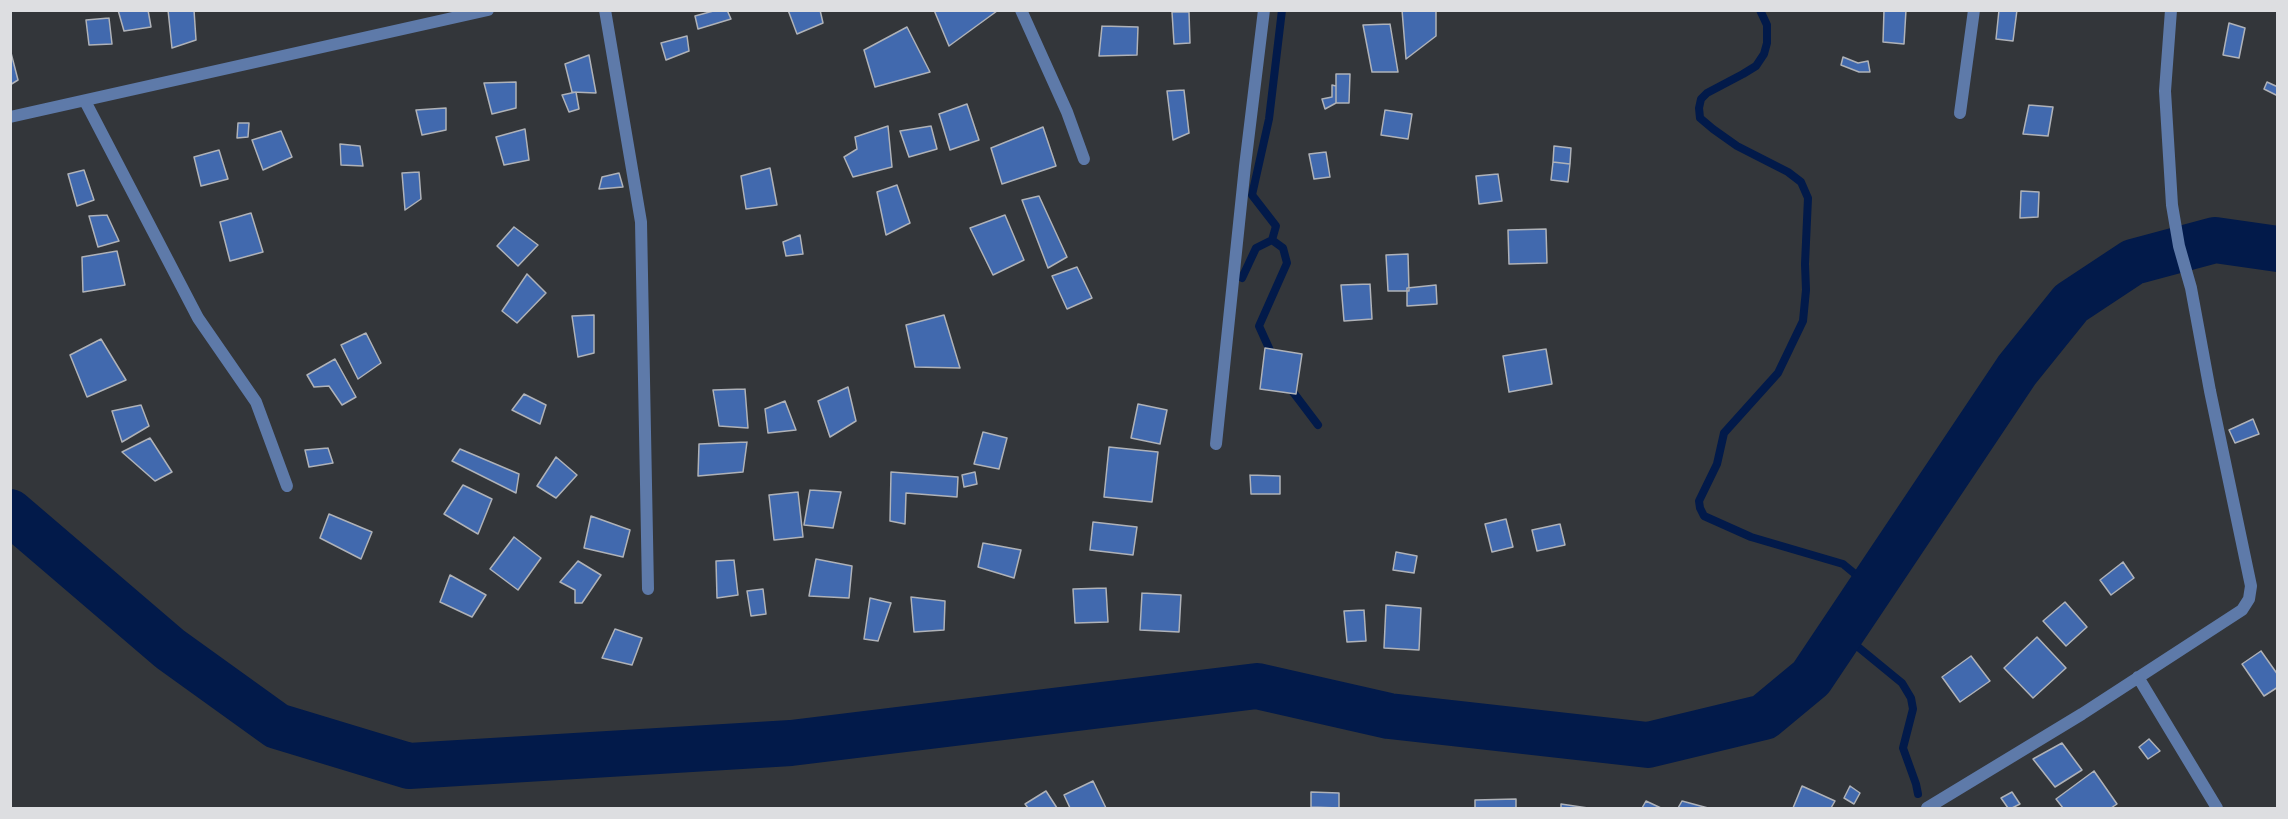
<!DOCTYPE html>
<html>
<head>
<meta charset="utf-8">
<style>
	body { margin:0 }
	#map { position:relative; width:2288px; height:819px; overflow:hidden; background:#33363a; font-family:Georgia,serif }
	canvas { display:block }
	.frame { position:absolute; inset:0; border:12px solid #dddee1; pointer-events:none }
</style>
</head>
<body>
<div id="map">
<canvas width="2288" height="819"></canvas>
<div class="frame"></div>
</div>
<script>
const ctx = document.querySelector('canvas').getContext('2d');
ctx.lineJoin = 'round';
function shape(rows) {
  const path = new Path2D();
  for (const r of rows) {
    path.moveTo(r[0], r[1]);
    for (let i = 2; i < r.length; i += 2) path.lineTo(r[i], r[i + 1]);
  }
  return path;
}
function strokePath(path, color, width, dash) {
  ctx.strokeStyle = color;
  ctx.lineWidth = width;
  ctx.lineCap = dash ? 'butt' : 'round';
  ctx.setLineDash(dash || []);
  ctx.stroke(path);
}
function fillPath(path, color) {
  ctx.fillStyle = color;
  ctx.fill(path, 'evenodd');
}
strokePath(shape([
	[1760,10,1767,25,1767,43,1764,54,1756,66,1743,74,1707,93,1701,99,1699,108,1700,118,1713,129,1737,146,1788,172,1801,182,1808,198,1805,264,1806,290,1803,321,1778,373,1724,433,1717,464,1699,501,1700,508,1704,516,1751,537,1843,564,1872,588],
	[1272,240,1276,226,1252,195,1269,119,1282,10],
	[1272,240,1283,248,1287,263,1259,326,1273,357],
	[1242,278,1256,248,1272,240],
	[1290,388,1318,425],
	[1841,633,1902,683,1911,698,1913,709,1903,748,1916,784,1918,794]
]), '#021a4a', 8);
strokePath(shape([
	[10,512,170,649,277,726,409,766,791,743,1257,686,1389,716,1648,745,1764,717,1811,678,2017,370,2071,303,2133,262,2215,240,2278,249]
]), '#021a4a', 46);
const building = shape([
	[118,10,148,10,151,27,124,31,118,10],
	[168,10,194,10,196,40,172,48,168,10],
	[717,10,727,10,731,19,698,29,695,16,717,10],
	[788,10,820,10,823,23,797,34,788,10],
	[934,10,997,10,997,11,949,46,934,10],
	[1402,10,1436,10,1436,36,1406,59,1402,10],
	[1884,10,1906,10,1904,44,1883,42,1884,10],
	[1999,10,2017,10,2013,41,1996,39,1999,10],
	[1172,12,1189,12,1190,43,1174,44,1172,12],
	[109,18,112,44,89,45,86,20,109,18],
	[2229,23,2245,28,2239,58,2223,55,2229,23],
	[1390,24,1398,72,1372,72,1363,25,1390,24],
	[1102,26,1138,27,1137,55,1099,56,1102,26],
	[907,27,930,72,875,87,864,50,907,27],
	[687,36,689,51,666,60,661,43,687,36],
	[10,49,18,80,10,85,10,49],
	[589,55,596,93,572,92,565,64,589,55],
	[1843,57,1858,63,1868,61,1870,72,1859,72,1841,65,1843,57],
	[1336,74,1350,74,1349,103,1336,103,1336,74],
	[516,82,516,108,492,114,484,83,516,82],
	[2267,82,2278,87,2278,96,2264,89,2267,82],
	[1332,85,1336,86,1336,103,1325,109,1322,99,1332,97,1332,85],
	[1184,90,1189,133,1173,140,1167,91,1184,90],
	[576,92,579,109,569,112,562,95,576,92],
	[967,104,979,140,950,150,939,114,967,104],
	[2029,105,2053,107,2048,136,2023,134,2029,105],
	[446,108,446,130,422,135,416,110,446,108],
	[1385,110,1412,114,1408,139,1381,135,1385,110],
	[238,123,249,123,248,137,237,138,238,123],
	[888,126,892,167,853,177,844,157,857,149,855,137,888,126],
	[931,126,937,149,909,157,900,131,931,126],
	[1043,127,1056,166,1002,184,991,148,1043,127],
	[525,129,529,160,504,165,496,137,525,129],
	[281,131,292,157,263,170,252,140,281,131],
	[340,144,360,146,363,166,341,165,340,144],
	[1554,146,1571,148,1570,164,1553,162,1554,146],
	[219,150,228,179,201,186,194,157,219,150],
	[1326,152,1330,177,1314,179,1309,154,1326,152],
	[1553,162,1570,164,1568,182,1551,180,1553,162],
	[770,168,777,205,746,209,741,176,770,168],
	[84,170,94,200,77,206,68,174,84,170],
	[419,172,421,199,405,210,402,173,419,172],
	[619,173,623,187,599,189,602,177,619,173],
	[1498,174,1502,201,1479,204,1476,176,1498,174],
	[897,185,910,223,886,235,877,192,897,185],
	[2021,191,2039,192,2038,217,2020,218,2021,191],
	[1039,196,1067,257,1048,268,1022,200,1039,196],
	[251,213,263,252,230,261,220,222,251,213],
	[107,215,119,241,98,247,89,216,107,215],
	[1005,215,1024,260,993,275,970,228,1005,215],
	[514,227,538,245,518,266,497,246,514,227],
	[1546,229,1547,263,1509,264,1508,230,1546,229],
	[800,235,803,254,786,256,783,242,800,235],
	[117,251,125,285,83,292,82,257,117,251],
	[1408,254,1409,291,1388,291,1386,255,1408,254],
	[1077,267,1092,298,1067,309,1052,276,1077,267],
	[527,274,546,293,517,323,502,311,527,274],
	[1370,284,1372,319,1344,321,1341,285,1370,284],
	[1436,285,1437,304,1407,306,1407,288,1436,285],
	[594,315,594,353,578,357,572,316,594,315],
	[944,315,960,368,915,367,906,325,944,315],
	[366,333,381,363,358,379,341,345,366,333],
	[101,339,126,380,87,397,70,355,101,339],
	[1265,348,1302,354,1296,394,1260,389,1265,348],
	[1546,349,1552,384,1509,392,1503,356,1546,349],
	[335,359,356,397,342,405,329,386,314,387,307,375,335,359],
	[848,387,856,421,830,437,818,401,848,387],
	[745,389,748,428,719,426,713,390,745,389],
	[524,394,546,405,540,424,512,410,524,394],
	[785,401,796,430,768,433,765,409,785,401],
	[1138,404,1167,410,1160,444,1131,438,1138,404],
	[141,405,149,426,122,442,112,411,141,405],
	[2253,419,2259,434,2235,443,2229,430,2253,419],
	[983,432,1007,438,999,469,974,464,983,432],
	[150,438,172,472,155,481,122,452,150,438],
	[747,442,743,472,698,476,699,444,747,442],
	[1109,447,1158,452,1152,502,1104,497,1109,447],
	[328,448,333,463,309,467,305,450,328,448],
	[460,449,519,474,516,493,452,461,460,449],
	[556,457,577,475,556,498,537,486,556,457],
	[891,472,958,477,957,497,906,493,905,524,890,521,891,472],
	[975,472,977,484,964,487,962,475,975,472],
	[1250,475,1280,476,1280,494,1251,494,1250,475],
	[463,485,492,499,478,534,444,514,463,485],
	[810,490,841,492,833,528,804,525,810,490],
	[798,492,803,537,774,540,769,495,798,492],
	[329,514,372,532,361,559,320,538,329,514],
	[591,516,630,530,623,557,584,548,591,516],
	[1506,519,1513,547,1492,552,1485,524,1506,519],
	[1093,522,1137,527,1133,555,1090,550,1093,522],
	[1560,524,1565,545,1537,551,1532,530,1560,524],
	[514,537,541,558,518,590,490,569,514,537],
	[983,543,1021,550,1014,578,978,567,983,543],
	[1396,552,1417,556,1414,573,1393,570,1396,552],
	[816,559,852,566,849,598,809,596,816,559],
	[734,560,738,595,717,598,716,561,734,560],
	[578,561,601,575,582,603,575,603,575,590,560,582,578,561],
	[2123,562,2134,578,2111,595,2100,580,2123,562],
	[450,575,486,595,472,617,440,602,450,575],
	[1106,588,1108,622,1075,623,1073,589,1106,588],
	[763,589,766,614,751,616,747,591,763,589],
	[1142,593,1181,595,1179,632,1140,630,1142,593],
	[911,597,945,601,944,630,914,632,911,597],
	[870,598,891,603,878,641,864,639,870,598],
	[2065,602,2087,627,2066,646,2043,621,2065,602],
	[1386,605,1421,608,1419,650,1384,648,1386,605],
	[1364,610,1366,641,1347,642,1344,611,1364,610],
	[615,629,642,638,632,665,602,658,615,629],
	[2037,637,2066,668,2033,698,2004,668,2037,637],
	[2261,651,2278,675,2278,687,2264,696,2242,664,2261,651],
	[1971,656,1990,681,1960,702,1942,677,1971,656],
	[2149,739,2160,751,2148,759,2139,747,2149,739],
	[2062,743,2082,770,2055,787,2033,759,2062,743],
	[2094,771,2117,804,2111,808,2063,808,2056,799,2094,771],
	[1093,781,1106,808,1070,808,1064,795,1093,781],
	[1802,786,1835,801,1831,808,1793,808,1802,786],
	[1850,786,1860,793,1854,804,1844,798,1850,786],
	[1046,791,1057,808,1028,808,1025,804,1046,791],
	[1311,792,1339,793,1339,808,1311,807,1311,792],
	[2012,792,2020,804,2012,808,2008,808,2001,798,2012,792],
	[1516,799,1516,808,1475,808,1475,800,1516,799],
	[1646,801,1661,808,1642,808,1646,801],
	[1682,801,1708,808,1678,808,1682,801],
	[1561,804,1588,808,1561,808,1561,804]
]);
fillPath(building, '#4169ae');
strokePath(building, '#afb2b8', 1.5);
strokePath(shape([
	[605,10,641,222,648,589],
	[1021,10,1067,112,1084,159],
	[85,101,198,318,256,402,287,486],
	[1960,113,1974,10],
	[10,117,488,10],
	[1216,444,1245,166,1264,10],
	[2138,677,2217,808],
	[1927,808,2082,714,2242,610,2249,599,2251,586,2210,391,2191,288,2179,246,2172,205,2165,91,2171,10]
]), '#5e7aa9', 12);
</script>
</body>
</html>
